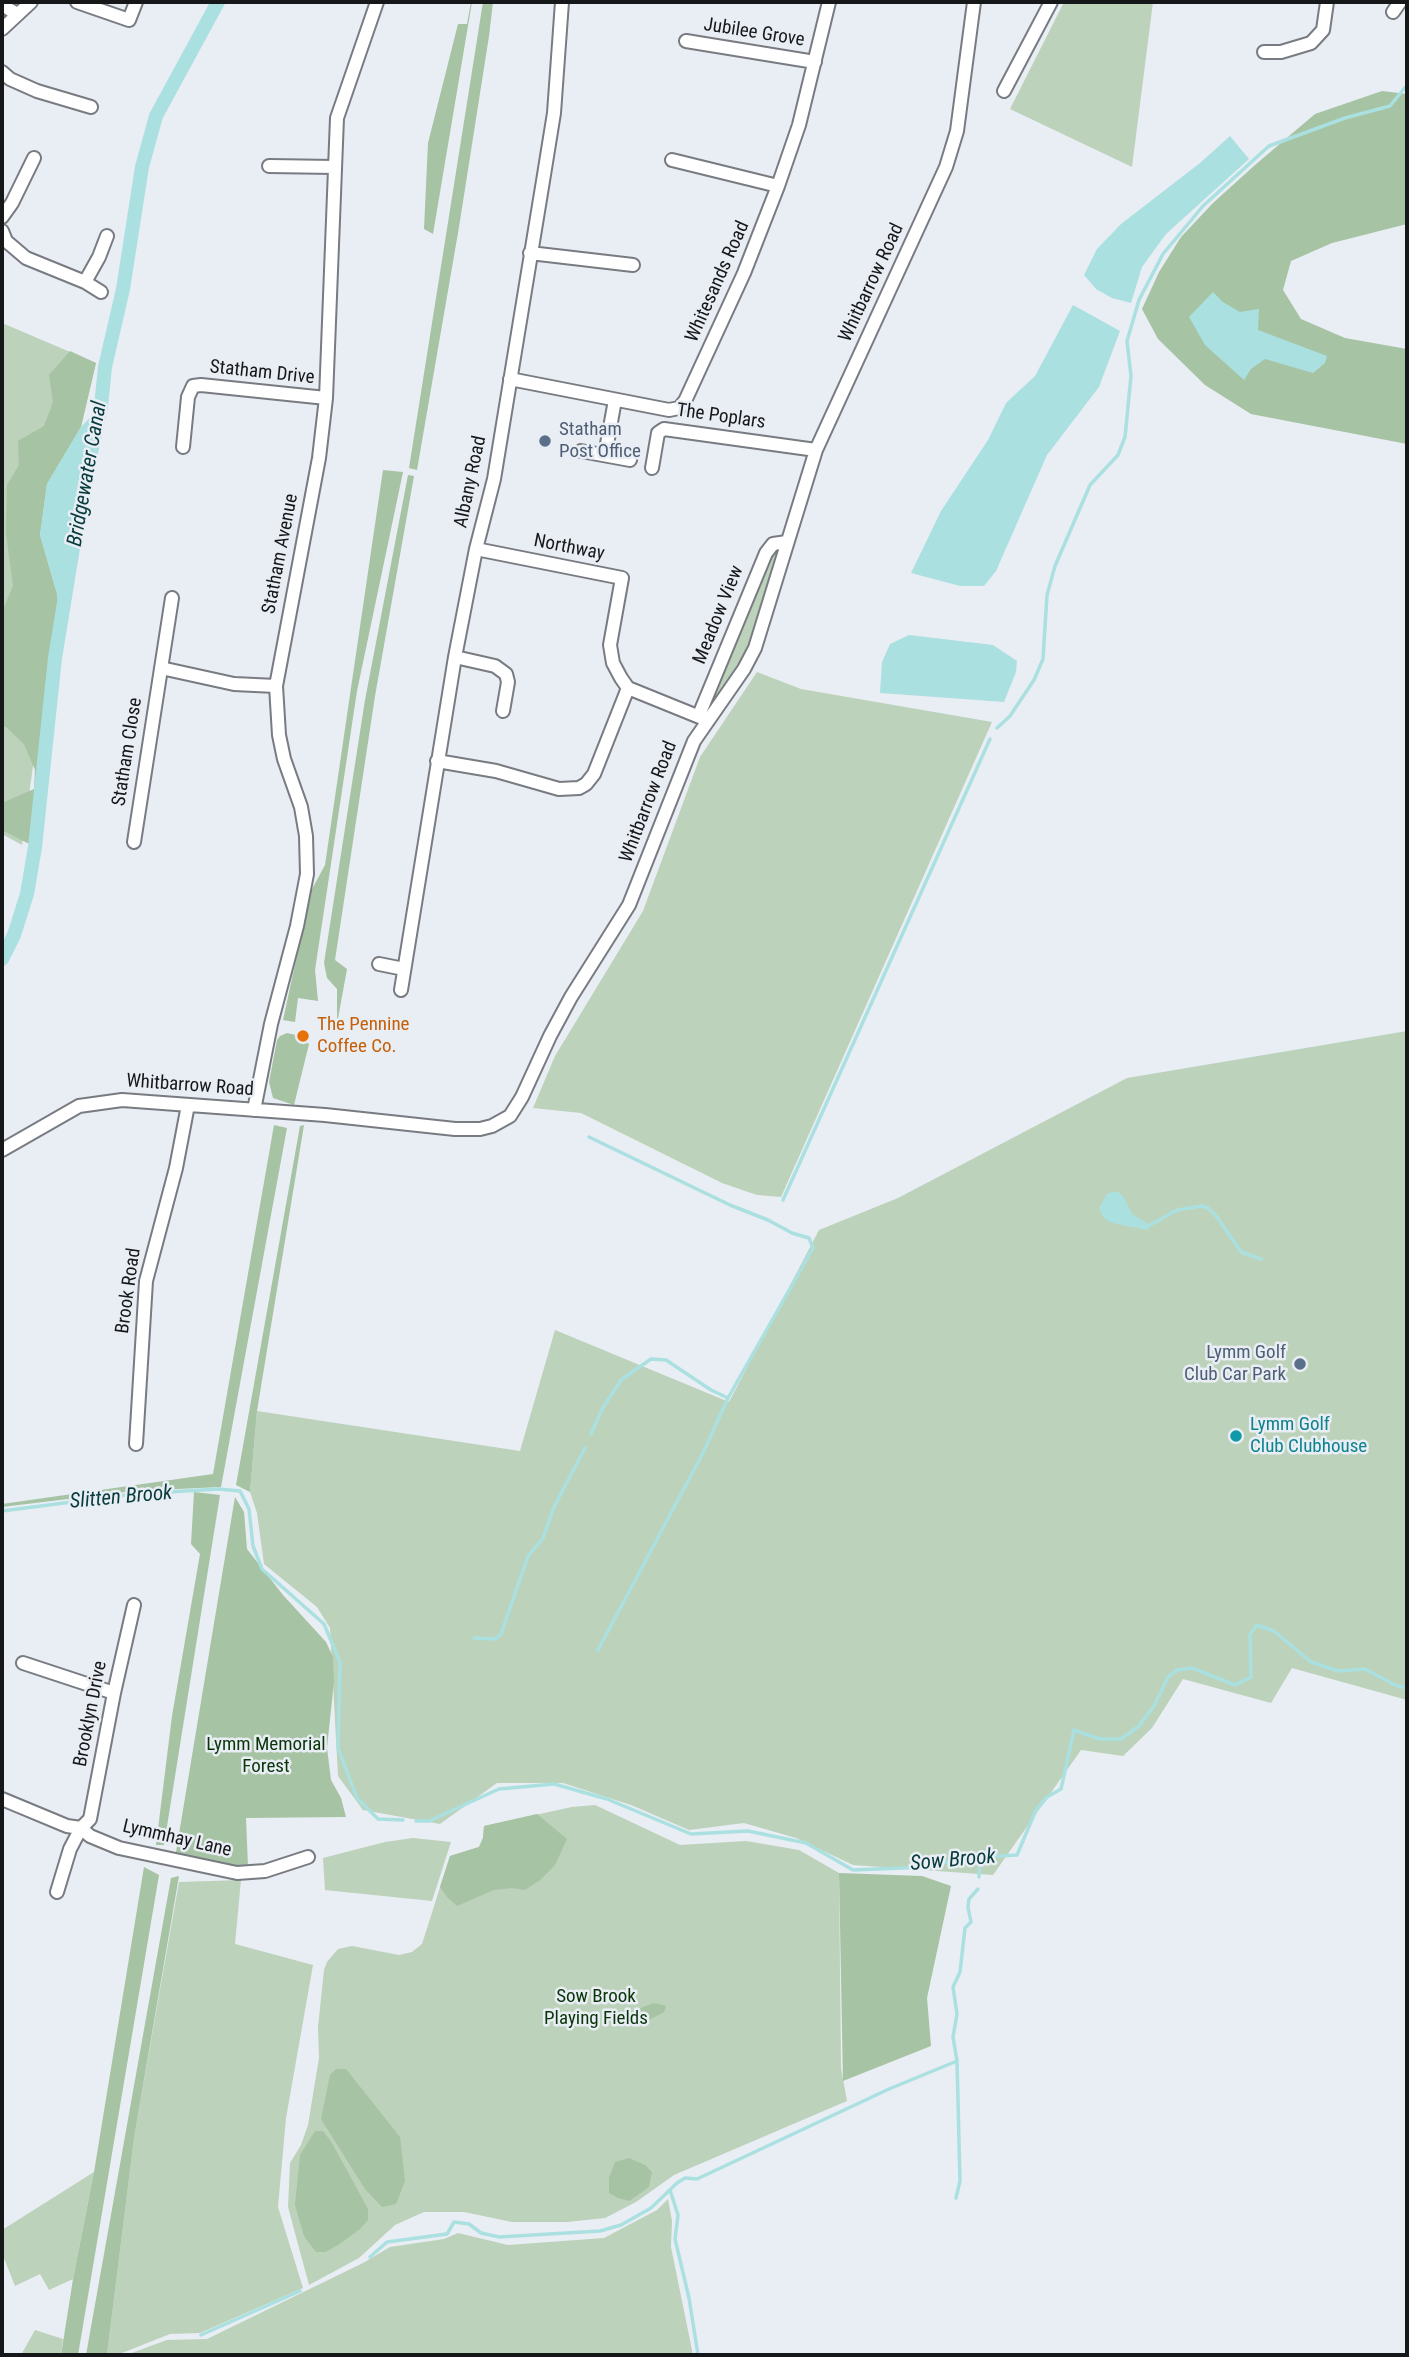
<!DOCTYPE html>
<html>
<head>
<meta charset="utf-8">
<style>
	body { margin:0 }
	#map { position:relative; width:1409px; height:2357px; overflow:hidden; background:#e9edf4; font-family:"Roboto Condensed",sans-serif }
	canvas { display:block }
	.frame { position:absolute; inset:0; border:4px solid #161719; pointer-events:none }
</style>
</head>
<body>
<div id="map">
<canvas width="1409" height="2357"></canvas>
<div class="frame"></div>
</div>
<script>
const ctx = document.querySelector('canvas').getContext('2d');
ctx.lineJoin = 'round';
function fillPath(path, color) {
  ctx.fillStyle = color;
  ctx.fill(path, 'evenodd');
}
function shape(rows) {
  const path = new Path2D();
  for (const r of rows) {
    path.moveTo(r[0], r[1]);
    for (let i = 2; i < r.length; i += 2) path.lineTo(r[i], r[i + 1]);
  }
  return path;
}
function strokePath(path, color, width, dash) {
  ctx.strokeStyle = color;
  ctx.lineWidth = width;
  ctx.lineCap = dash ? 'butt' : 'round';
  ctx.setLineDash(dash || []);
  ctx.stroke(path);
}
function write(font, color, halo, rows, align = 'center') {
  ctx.font = font + ' "Roboto Condensed",sans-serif';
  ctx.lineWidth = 5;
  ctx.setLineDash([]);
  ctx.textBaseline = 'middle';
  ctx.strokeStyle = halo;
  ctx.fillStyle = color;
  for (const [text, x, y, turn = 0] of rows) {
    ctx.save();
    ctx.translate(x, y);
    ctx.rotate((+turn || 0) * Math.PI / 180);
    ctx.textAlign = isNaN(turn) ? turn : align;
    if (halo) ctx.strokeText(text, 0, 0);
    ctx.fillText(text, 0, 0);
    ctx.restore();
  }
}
fillPath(shape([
	[1064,2,1153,2,1132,167,1010,109],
	[2,323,96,363,81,427,47,484,40,535,57,594,22,845,2,834],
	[787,542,760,635,707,720,699,715,766,553],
	[757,672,801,689,992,722,781,1197,757,1195,722,1183,581,1113,533,1108,555,1056,643,911,700,757],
	[1407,1031,1407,1700,1292,1668,1271,1703,1183,1679,1152,1728,1123,1756,1081,1750,993,1875,853,1865,796,1838,744,1823,689,1830,631,1805,563,1783,497,1783,440,1824,363,1810,338,1776,330,1628,317,1607,264,1564,257,1513,250,1492,257,1411,520,1451,555,1330,729,1402,819,1230,898,1198,1127,1078],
	[595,1805,680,1845,746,1841,799,1850,839,1873,841,2068,847,2101,674,2175,636,2202,605,2218,567,2222,512,2222,464,2212,424,2212,395,2225,359,2258,309,2285,288,2207,290,2163,301,2145,308,2125,319,2058,318,2027,324,1970,327,1962,338,1949,352,1946,399,1955,412,1952,422,1944,450,1856,479,1847,483,1838,484,1826,572,1807],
	[413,1838,451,1842,432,1901,325,1890,323,1858,385,1842],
	[241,1880,235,1944,313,1965,286,2118,278,2207,303,2288,200,2333,170,2334,117,2355,107,2355,134,2137,179,1882],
	[94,2172,73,2279,49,2290,40,2274,15,2286,2,2253,2,2230],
	[668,2199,672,2221,671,2247,693,2355,126,2355,167,2340,207,2339,363,2263,390,2247,444,2239,458,2233,508,2245,604,2238,657,2210],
	[35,2330,63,2339,61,2355,21,2355]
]), '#bcd2ba');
fillPath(shape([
	[471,2,472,2,433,234,424,229,428,143,458,24,467,24],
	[483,2,493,2,489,36,459,227,417,470,409,468],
	[1382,91,1407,94,1407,224,1332,243,1291,261,1283,290,1301,319,1345,338,1407,349,1407,444,1251,414,1205,385,1158,339,1142,309,1159,272,1181,237,1213,203,1255,165,1315,114],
	[70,351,96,363,81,427,47,484,40,535,57,594,62,624,55,665,35,847,2,830,2,803,34,789,35,770,24,744,6,727,2,727,2,612,13,586,6,533,7,485,19,465,18,441,44,426,53,402,49,375],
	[383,470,403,472,357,691,315,970,318,1001,298,998,295,1022,283,1020,311,891,325,865],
	[408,475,414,476,375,696,335,960,347,969,337,1024,337,989,327,978,324,963,365,700],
	[287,1033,296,1035,309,1044,294,1105,273,1098,269,1082,277,1040,280,1036],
	[274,1125,287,1128,221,1487,134,1491,2,1507,2,1504,213,1474],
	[304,1125,257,1411,250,1492,236,1485,300,1126],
	[194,1492,220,1495,164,1845,156,1845,172,1716,200,1554,191,1544],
	[235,1497,244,1512,247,1549,283,1595,326,1642,333,1657,334,1681,327,1748,331,1780,341,1798,346,1817,246,1818,248,1867,232,1868,176,1852],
	[537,1814,567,1839,555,1865,540,1880,525,1890,512,1888,494,1890,457,1906,447,1897,440,1887,450,1856,479,1847,483,1838,484,1826],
	[144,1867,159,1875,78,2355,61,2355,73,2279,94,2172],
	[839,1873,922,1876,951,1886,927,1998,931,2046,843,2081],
	[179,1876,134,2138,107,2355,86,2355,171,1878],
	[654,2003,666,2006,664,2012,649,2020,621,2027,617,2021,625,2014],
	[336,2069,346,2069,400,2137,405,2181,396,2204,382,2207,365,2189,321,2119,330,2075],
	[315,2131,323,2131,332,2143,368,2209,368,2220,360,2229,338,2245,325,2252,316,2252,304,2236,295,2205,300,2155],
	[629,2158,645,2165,652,2172,649,2187,629,2201,618,2198,609,2193,609,2178,615,2162]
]), '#a6c3a3');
fillPath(shape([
	[1230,136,1249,159,1166,234,1142,267,1131,303,1112,298,1096,289,1084,275,1097,249,1121,224,1200,163],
	[1213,292,1223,302,1240,312,1259,309,1258,330,1327,356,1325,363,1313,373,1265,359,1251,369,1244,380,1205,345,1189,317],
	[1073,305,1120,331,1099,387,1047,455,996,571,984,586,960,586,911,573,941,511,988,440,1006,403,1035,376],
	[101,406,80,505,62,624,57,594,40,535,47,484,81,427],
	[909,635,993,645,1017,661,1016,672,1004,702,880,693,882,662,890,644],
	[1112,1192,1118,1192,1123,1196,1132,1214,1150,1225,1148,1230,1116,1224,1108,1221,1103,1217,1099,1208,1107,1194]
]), '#abe0e1');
strokePath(shape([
	[997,728,1010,716,1034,680,1043,659,1047,595,1055,566,1090,485,1118,455,1125,437,1131,376,1127,341,1139,300,1163,254,1203,206,1269,146,1345,118,1390,106,1407,85],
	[589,1137,730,1205,768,1220,792,1233,809,1238,813,1248,728,1398,703,1453,598,1650],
	[783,1200,990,739],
	[1150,1225,1177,1210,1202,1206,1208,1208,1217,1217,1241,1252,1261,1259],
	[591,1434,602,1409,621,1380,651,1359,666,1360,711,1390,728,1398],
	[2,1511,134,1494,219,1489,240,1491,249,1509,253,1546,262,1569,324,1624,340,1662,338,1748,357,1798,378,1819,403,1820],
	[474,1638,496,1639,501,1634,528,1556,543,1538,554,1507,585,1448],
	[416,1821,429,1821,499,1789,554,1784,607,1799,691,1834,748,1831,806,1843,853,1870,926,1867,964,1858,1017,1855,1036,1810,1047,1797,1061,1789,1074,1730,1100,1739,1121,1739,1139,1726,1154,1706,1168,1677,1177,1670,1192,1668,1235,1685,1251,1677,1250,1634,1257,1625,1274,1631,1311,1662,1338,1671,1365,1669,1395,1685,1407,1688],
	[979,1877,980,1858],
	[670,2190,678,2215,675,2239,689,2298,698,2355],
	[956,2198,960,2181,957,2061,953,2037,957,2014,953,1987,960,1972,965,1928,971,1922,968,1907,969,1899,978,1889],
	[370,2257,387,2242,447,2234,454,2222,469,2224,481,2233,499,2237,600,2231,621,2225,651,2208,677,2183,685,2178,697,2179,889,2089,957,2061],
	[201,2335,300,2291]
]), '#abe0e1', 3.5);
strokePath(shape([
	[2,959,14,935,27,894,35,847,55,658,80,505,101,406,105,367,123,289,142,167,156,116,218,2]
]), '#abe0e1', 14);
const minor = shape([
	[77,2,129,20,136,2],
	[2,5,17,14],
	[1393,12,1400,2],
	[2,29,31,2],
	[686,41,815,62],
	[1264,52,1281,52,1311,43,1323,30,1327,2],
	[2,72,10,79,37,91,91,107],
	[1004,91,1051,2],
	[672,160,778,186],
	[269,166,335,167],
	[2,217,12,203,34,158],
	[2,231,6,241,26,258,85,282,101,292],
	[530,253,633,265],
	[85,282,99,257,107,236],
	[510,379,669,410,679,408,685,401,744,273,778,186,799,125,829,2],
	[183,447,188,397,193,386,201,385,326,398],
	[581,451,630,460],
	[605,455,615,400],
	[652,468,658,433,664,429,816,450],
	[476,549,622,578,610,645,613,663,621,678,628,688,707,720],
	[455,657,495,666,506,674,508,682,503,711],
	[161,668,234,684,276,686],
	[699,715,766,553,773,544,787,542],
	[437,761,496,771,559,789,579,788,586,784,594,774,628,688],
	[134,842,172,598],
	[379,964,404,969],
	[401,990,455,657,476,549,494,479,543,181,554,113,562,2],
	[254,1110,271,1024,297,926,307,874,306,836,301,807,284,759,279,735,276,686,319,458,326,398,337,118,377,2],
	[2,1150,79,1106,122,1100,325,1115,455,1129,480,1129,492,1126,510,1116,522,1097,550,1036,571,997,629,905,694,741,744,669,755,648,816,450,946,167,957,131,974,2],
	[136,1444,146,1281,176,1168,188,1105],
	[23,1663,114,1693],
	[2,1799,67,1826,81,1828,90,1836,119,1848,237,1873,265,1871,308,1857],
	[57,1892,70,1849,81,1828,90,1819,114,1693,134,1605]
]);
strokePath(minor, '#787b81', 16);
strokePath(minor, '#fff', 12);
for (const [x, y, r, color] of [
	[545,441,7,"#5c6f8a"],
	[303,1036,7,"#e8710a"],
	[1300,1364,7,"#5c6f8a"],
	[1236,1436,7,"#0f9aa8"]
]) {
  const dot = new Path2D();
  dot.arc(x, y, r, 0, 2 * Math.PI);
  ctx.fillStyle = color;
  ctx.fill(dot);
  strokePath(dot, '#e9edf4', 2.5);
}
write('19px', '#161719', '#e9edf4', [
	["Jubilee Grove",754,33,9],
	["Whitesands Road",718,282,-66],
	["Whitbarrow Road",872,283,-65],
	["Statham Drive",262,373,6],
	["The Poplars",721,417,8],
	["Albany Road",471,482,-78],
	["Northway",569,548,11],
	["Statham Avenue",281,554,-79],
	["Meadow View",719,615,-68],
	["Statham Close",128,752,-81],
	["Whitbarrow Road",649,802,-69],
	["Whitbarrow Road",190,1086,4],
	["Brook Road",129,1291,-82],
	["Brooklyn Drive",91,1714,-79],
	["Lymmhay Lane",177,1839,13]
]);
write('19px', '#4e5e75', '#e9edf4', [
	["Statham",559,430],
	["Post Office",559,452],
	["Lymm Golf",1286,1353,"right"],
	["Club Car Park",1286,1375,"right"]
], 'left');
write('19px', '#c56008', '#e9edf4', [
	["The Pennine",317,1025],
	["Coffee Co.",317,1047]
], 'left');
write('19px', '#0d838f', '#e9edf4', [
	["Lymm Golf",1250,1425],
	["Club Clubhouse",1250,1447]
], 'left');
write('19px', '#0a3509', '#e9edf4', [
	["Lymm Memorial",266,1745],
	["Forest",266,1767],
	["Sow Brook",596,1997],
	["Playing Fields",596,2019]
]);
write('italic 21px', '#073b3c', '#e9edf4', [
	["Bridgewater Canal",88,474,-80],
	["Slitten Brook",121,1498,-5],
	["Sow Brook",953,1861,-5]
]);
</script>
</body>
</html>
